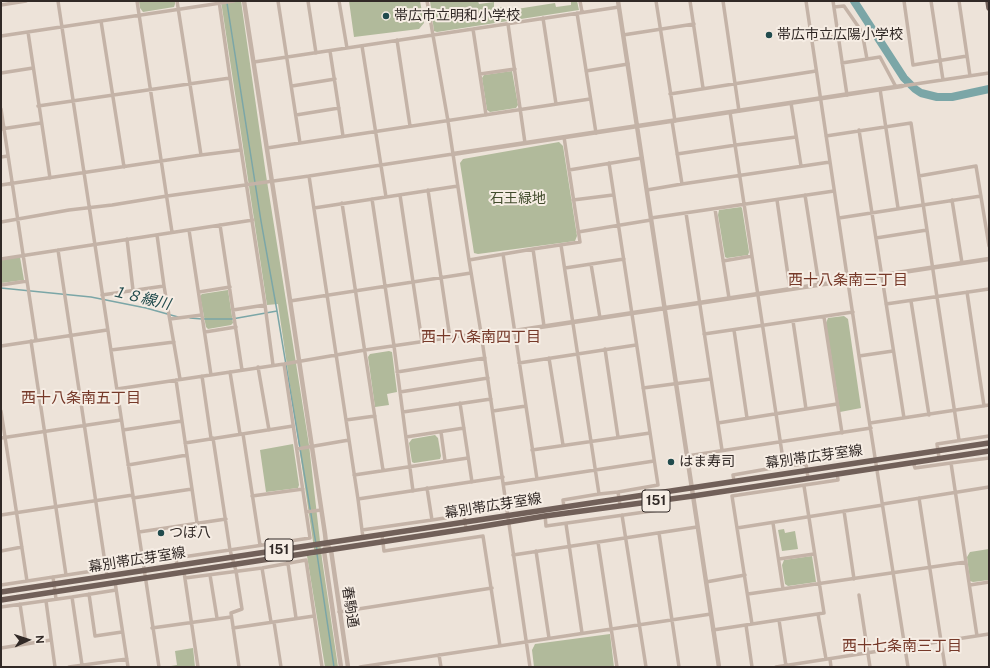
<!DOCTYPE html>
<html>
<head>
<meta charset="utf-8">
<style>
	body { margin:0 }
	#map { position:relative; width:990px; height:668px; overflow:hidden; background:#ede3d9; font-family:"Public Sans",sans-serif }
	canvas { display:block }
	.frame { position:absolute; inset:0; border:2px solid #312926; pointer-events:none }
	.north { position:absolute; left:8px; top:620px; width:40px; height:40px; -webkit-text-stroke:3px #f6ede4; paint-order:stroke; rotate:87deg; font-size:11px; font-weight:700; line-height:16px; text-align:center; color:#312926 }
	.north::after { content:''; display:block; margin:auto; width:14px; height:18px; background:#312926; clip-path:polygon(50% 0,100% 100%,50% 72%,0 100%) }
</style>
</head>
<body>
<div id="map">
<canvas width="990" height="668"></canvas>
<div class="frame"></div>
<div class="north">N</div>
</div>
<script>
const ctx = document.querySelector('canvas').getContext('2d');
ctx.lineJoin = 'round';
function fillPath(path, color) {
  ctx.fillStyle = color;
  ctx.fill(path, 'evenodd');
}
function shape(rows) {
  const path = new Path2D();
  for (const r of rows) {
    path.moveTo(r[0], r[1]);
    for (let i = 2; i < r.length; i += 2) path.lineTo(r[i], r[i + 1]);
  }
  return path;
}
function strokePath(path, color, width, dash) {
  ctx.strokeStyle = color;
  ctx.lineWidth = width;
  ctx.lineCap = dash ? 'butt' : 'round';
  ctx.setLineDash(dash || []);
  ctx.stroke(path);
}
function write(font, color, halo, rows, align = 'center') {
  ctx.font = font + ' "Public Sans","Noto Sans JP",sans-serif';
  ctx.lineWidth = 4;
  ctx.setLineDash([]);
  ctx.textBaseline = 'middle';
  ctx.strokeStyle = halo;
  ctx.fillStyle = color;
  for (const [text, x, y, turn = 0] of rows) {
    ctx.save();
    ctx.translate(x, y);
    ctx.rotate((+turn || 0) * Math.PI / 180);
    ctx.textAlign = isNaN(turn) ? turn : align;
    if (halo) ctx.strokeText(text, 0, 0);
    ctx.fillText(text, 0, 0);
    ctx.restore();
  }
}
fillPath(shape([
	[139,1,175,1,175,4,174,7,143,12,140,8],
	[221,1,241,1,266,175,309,445,322,559,338,667,325,667,307,556,315,555,278,304,267,305],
	[349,1,420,1,424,23,419,29,354,37],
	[430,1,478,1,479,4,494,2,494,8,503,7,504,11,555,3,556,7,571,5,571,1,577,1,579,10,437,32,434,31],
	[512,71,518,105,516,108,490,112,487,110,482,78,484,75],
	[559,142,563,146,577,236,575,241,478,254,474,253,460,163,463,159],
	[741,207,742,208,749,252,748,255,727,258,725,257,718,215,719,210],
	[20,257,24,280,1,283,1,260],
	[228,290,233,323,231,325,208,329,206,327,200,296,202,294],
	[844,316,848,319,861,408,840,412,826,323,828,318],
	[389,351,392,352,397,392,387,394,389,405,375,407,368,357,370,354],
	[435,435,438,438,441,456,440,459,414,463,412,462,409,443,412,439],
	[293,444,299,485,298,488,266,492,260,450],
	[784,529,785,533,795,531,798,549,782,551,778,530],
	[989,549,989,580,973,582,970,581,967,557,970,552],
	[812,556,816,582,788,586,785,584,782,565,784,560],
	[610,634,614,667,534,667,532,650,535,644],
	[193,648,195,667,165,667,177,665,175,651]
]), '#b1ba9b');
strokePath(shape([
	[227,3,261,221,277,311,317,550],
	[1,288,91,297,146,308,178,317],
	[190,318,202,319,232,319,277,311],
	[317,554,334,667]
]), '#7ba6a7', 1.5);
strokePath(shape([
	[854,1,904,78,915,89,921,93,937,97,952,97,989,89]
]), '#7ba6a7', 8);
strokePath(shape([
	[58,1,159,667],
	[137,1,172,232],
	[177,1,201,155],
	[219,1,230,78,265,305,273,365],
	[278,1,300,143],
	[308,1,316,53],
	[339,1,347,48],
	[427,1,448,121,469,260,481,333,530,667],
	[580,1,582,12],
	[656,1,675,121],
	[690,1,703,88],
	[723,1,739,111],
	[806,1,859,356,908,667],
	[833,1,847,95],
	[904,1,913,65,967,56],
	[931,1,943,80],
	[959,1,970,76],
	[1,5,26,1],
	[834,7,844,6,862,32,867,59],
	[577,13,596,133],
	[543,18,556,104],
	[101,21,124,167],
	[508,24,525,143],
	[473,29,486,115],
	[28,32,50,178],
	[623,35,694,24],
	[1,36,234,1],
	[397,40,410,126],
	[811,40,838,36],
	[362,46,386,197],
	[330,51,343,136],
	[254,62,619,7],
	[842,63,880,57,896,87],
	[586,71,628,64],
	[1,73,33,68],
	[480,74,515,69],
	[292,86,335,79],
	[902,86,989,73],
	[880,89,898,208],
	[670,94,816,71],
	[791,103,801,166],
	[38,106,230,78],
	[1,109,36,340],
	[730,112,784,466,806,464,808,478],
	[296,115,339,108],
	[672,121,682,184],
	[1,129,41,123],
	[859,130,904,418],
	[826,136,911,123,937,297,959,440],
	[267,148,590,99],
	[677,154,736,145,796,137],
	[1,157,8,156],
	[609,163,658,485,618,492,620,505],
	[569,170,642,158],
	[309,176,358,499,363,538],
	[919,176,976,166,989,246],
	[1,185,201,155,241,150],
	[428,190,450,338],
	[647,190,682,184,830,162],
	[400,195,422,342],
	[805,195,819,285],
	[372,199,394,346,413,491],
	[573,200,613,195],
	[777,200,790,289],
	[952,200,962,263],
	[342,203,383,470],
	[314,208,458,186],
	[715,209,729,298],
	[686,213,722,450],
	[651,218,834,191],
	[839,218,981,196],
	[1,222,69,210,112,205,167,196,309,176,453,154],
	[220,225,242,370],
	[189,230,211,375],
	[578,232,651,220],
	[157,235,164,286,180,379],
	[876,238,927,230],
	[127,239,133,290],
	[561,245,599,494,618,492],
	[533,249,544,326],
	[58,250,107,576],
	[503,254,537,479],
	[1,259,253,220],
	[469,260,533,249,580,242,564,137],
	[723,261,752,256],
	[591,264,600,318],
	[565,268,624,259],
	[1,285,27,281],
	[199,292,230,287],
	[967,292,984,406],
	[102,295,164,286],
	[290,301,471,273],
	[911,301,929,415],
	[886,304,989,289],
	[233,310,265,305],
	[824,317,842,433],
	[170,319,202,315],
	[793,321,806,409],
	[734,330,747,418],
	[205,332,236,327],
	[704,334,853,312],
	[31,341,66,575],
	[1,346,107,330],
	[605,349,618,437],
	[111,350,174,342],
	[859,356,893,351],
	[549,358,563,445],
	[519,363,636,345],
	[258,367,269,430],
	[230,372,240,434],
	[397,372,485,358],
	[202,376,211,438],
	[176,380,197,523],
	[643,388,711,379],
	[117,389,284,364,365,350,481,333],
	[400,392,488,378],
	[460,403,472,482],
	[1,411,27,581],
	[493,411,526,406],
	[403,412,491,399],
	[346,420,375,416],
	[718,423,837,404],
	[870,423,989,405],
	[123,430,182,421],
	[441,432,445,461],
	[243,434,260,545],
	[406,437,464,428],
	[1,438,121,420],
	[213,438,230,550,236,571,242,609,231,613,239,667],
	[185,443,293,426],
	[297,449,349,440],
	[532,450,650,433],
	[687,456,871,428],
	[939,458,937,444,989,436],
	[913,462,915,468,951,463,977,636],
	[951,463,989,458],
	[128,465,187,455],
	[354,475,468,458],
	[734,481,733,475,784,466],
	[504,484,654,461],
	[427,488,432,520,464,515,466,529],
	[252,496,303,489],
	[133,498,192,489],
	[919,498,945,667],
	[358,499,503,477],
	[883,504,989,487],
	[564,507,563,500,599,494],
	[844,511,854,579],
	[306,512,321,510],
	[1,515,133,495],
	[545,515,546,526,659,510,658,501],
	[622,515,646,667],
	[773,523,783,589],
	[566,524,582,633],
	[737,528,883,505],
	[362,530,432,520],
	[139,532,226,519],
	[659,533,679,667],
	[382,535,384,551,483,536,500,646],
	[598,542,617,667],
	[1,551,22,547],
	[536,551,549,638],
	[513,555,697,527],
	[287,557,296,618],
	[779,559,814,554],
	[177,566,176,558,310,538,284,364],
	[262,568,271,622],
	[184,572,198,667],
	[210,575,217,618],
	[53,577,56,599],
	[185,578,262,568,306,560,322,667],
	[115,582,128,667],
	[706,582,745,575],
	[1,585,106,569],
	[970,585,989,582],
	[89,594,95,636,122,632],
	[748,594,966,562],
	[859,595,870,667],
	[46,601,55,667],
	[20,604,26,644],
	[1,607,72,597],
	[339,612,492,588],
	[818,614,826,659],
	[779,620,786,666],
	[274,622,281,667],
	[752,624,732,496,838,480,837,473],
	[746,625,752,667],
	[152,628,231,617],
	[233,628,314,616],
	[713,630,824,613,804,486],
	[1,648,51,640],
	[439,655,441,667],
	[830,659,831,667],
	[82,665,72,597,116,590],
	[69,667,127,659],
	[360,667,711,614],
	[776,667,989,634]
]), '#c4b3a7', 3.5);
strokePath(shape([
	[244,1,281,240,325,534,326,543,331,550,348,667],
	[618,1,719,667],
	[453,154,902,86],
	[481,336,989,259],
	[325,548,324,551,341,667]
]), '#c4b3a7', 4.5);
strokePath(shape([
	[988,1,989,8],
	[1,592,989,443],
	[1,600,466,529,545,516,693,496,989,451]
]), '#716059', 5.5);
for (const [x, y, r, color] of [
	[386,16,4,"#214b4d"],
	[769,35,4,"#214b4d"],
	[671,462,4,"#214b4d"],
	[161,533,4,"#214b4d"]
]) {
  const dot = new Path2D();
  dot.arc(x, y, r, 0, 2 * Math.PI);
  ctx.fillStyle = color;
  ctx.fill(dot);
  strokePath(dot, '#f6ede4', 1.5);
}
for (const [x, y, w] of [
	[656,501,28],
	[279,550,28]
]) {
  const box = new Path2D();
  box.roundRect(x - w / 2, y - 11, w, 22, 3);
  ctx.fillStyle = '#f6ede4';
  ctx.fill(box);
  strokePath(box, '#312926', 1);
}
write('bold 13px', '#312926', null, [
	["151",656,501],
	["151",279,550]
]);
write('14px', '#312926', '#f6ede4', [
	["帯広市立明和小学校",394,16],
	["帯広市立広陽小学校",777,35],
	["はま寿司",679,462],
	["つぼ八",169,533]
], 'left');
write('14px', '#424c2d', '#f6ede4', [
	["石王緑地",518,199]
]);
write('14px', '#312926', '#f6ede4', [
	["幕別帯広芽室線",814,457,-8],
	["幕別帯広芽室線",493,506,-9],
	["幕別帯広芽室線",137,560,-9],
	["春駒通",350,607,81]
]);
write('15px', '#763929', '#f6ede4', [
	["西十八条南三丁目",848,280],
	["西十八条南四丁目",481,337],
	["西十八条南五丁目",81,398],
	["西十七条南三丁目",902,646]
]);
write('italic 15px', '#214b4d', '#f6ede4', [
	["１８線川",141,298,13]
]);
</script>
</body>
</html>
